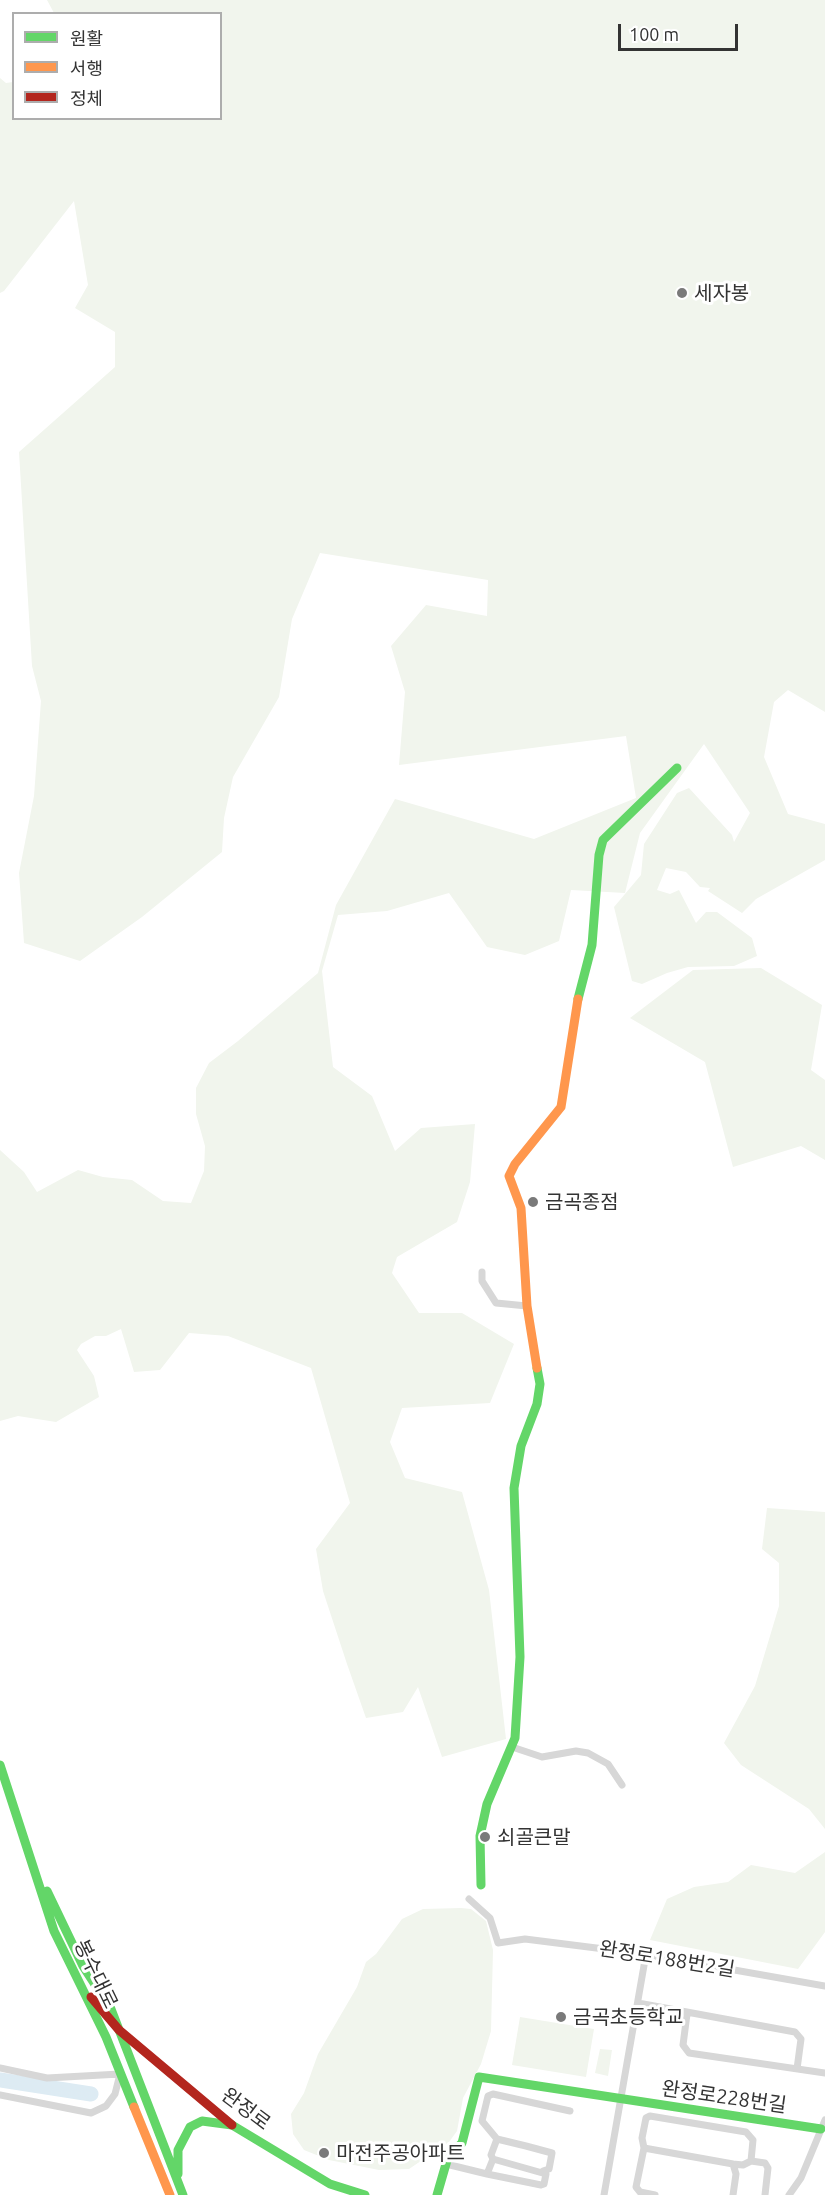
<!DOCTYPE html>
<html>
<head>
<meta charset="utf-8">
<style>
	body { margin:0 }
	#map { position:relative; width:825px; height:2195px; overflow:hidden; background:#fff; font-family:Ubuntu,"Noto Sans KR",sans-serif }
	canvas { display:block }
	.legend { position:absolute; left:12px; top:12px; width:210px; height:108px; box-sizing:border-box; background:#fff; border:2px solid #adadad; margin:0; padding:8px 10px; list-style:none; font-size:18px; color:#333 }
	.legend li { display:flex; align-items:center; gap:12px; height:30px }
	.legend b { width:30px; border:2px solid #adadad }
	.scale { position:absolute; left:618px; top:24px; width:120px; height:27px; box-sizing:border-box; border:3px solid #333; border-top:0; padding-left:8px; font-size:18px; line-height:21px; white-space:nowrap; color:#333; -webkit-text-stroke:4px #fff; paint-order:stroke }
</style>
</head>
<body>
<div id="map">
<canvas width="825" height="2195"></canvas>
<ul class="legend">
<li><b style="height:8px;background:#63d668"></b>원활</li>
<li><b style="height:8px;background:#ff974d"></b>서행</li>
<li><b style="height:8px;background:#b3261e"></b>정체</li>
</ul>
<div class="scale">100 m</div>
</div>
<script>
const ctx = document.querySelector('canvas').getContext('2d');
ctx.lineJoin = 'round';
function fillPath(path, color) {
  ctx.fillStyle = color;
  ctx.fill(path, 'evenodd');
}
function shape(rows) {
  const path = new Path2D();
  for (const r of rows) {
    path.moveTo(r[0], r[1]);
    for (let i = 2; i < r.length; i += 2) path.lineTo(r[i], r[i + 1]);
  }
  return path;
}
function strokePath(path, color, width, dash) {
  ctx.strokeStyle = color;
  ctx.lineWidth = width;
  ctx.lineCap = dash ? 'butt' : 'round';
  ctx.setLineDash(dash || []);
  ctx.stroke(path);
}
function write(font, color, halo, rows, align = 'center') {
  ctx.font = font + ' Ubuntu,"Noto Sans KR",sans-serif';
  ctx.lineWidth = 6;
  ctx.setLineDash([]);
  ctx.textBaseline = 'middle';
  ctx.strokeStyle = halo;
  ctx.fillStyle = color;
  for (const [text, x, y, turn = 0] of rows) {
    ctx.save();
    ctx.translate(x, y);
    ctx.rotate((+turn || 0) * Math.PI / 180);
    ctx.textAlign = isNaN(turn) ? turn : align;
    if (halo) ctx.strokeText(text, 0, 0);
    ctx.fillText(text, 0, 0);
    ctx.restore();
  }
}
fillPath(shape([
	[47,0,825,0,825,712,788,690,774,702,764,757,788,814,825,824,825,860,756,899,742,913,708,891,710,888,700,887,686,872,666,868,657,890,670,894,679,890,696,923,706,912,717,912,752,938,757,956,734,966,688,967,667,973,642,984,632,981,614,907,641,875,644,844,677,793,689,788,732,835,734,842,750,813,704,744,640,833,625,893,571,890,559,941,525,955,487,947,449,893,387,911,338,915,322,971,333,1067,372,1096,395,1151,421,1128,475,1124,470,1182,457,1222,397,1257,392,1273,419,1313,462,1313,514,1344,490,1403,402,1408,390,1442,405,1478,462,1492,489,1590,506,1739,442,1757,418,1687,403,1712,366,1718,347,1664,323,1591,316,1549,350,1503,311,1368,228,1336,189,1333,160,1370,134,1372,121,1329,106,1336,95,1336,81,1344,77,1350,94,1376,99,1397,56,1422,18,1416,0,1421,0,1150,24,1172,37,1192,78,1170,103,1177,132,1180,163,1201,191,1203,204,1171,205,1146,196,1114,196,1088,209,1063,238,1041,318,973,336,905,395,799,534,839,636,798,626,736,399,765,405,692,391,646,426,605,487,616,488,580,320,553,292,619,279,697,233,777,224,818,222,852,142,917,80,961,24,943,19,873,34,796,41,701,32,666,19,452,115,367,115,332,75,308,88,285,74,201,4,291,0,293,0,78,6,83,13,82,14,118,220,118,220,14,54,13],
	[761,968,822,1005,811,1070,825,1080,825,1160,801,1146,733,1167,705,1062,630,1018,693,970],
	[767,1508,825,1512,825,1829,809,1809,741,1765,724,1743,755,1686,779,1606,779,1563,762,1549],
	[825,1852,825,1932,798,1969,650,1940,667,1899,694,1887,728,1882,751,1865,795,1873],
	[461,1908,471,1909,486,1921,493,1950,491,2031,481,2064,463,2098,457,2131,449,2142,409,2169,379,2170,329,2160,304,2150,293,2134,291,2114,304,2093,318,2054,357,1987,366,1962,376,1954,402,1919,423,1909],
	[520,2017,594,2029,586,2077,512,2065],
	[600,2049,612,2050,608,2076,595,2073]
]), '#f1f5ed');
strokePath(shape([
	[0,2080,91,2094]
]), '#ddebf3', 15);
strokePath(shape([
	[482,1272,482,1281,496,1303,527,1306],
	[512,1747,542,1757,576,1751,588,1753,608,1764,622,1785],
	[469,1899,490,1918,498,1943,525,1939,644,1954,825,1986],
	[638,2003,795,2032,801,2039,797,2069],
	[687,2014,683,2045,689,2053,825,2073],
	[0,2068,47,2078,120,2074,115,2094,106,2106,91,2113,0,2095],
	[497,2139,482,2121,488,2096,493,2094,570,2111],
	[644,2148,642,2138,646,2118,650,2116,746,2132,753,2140,751,2161,743,2165,733,2164],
	[493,2159,491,2155,497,2139,526,2146,552,2153,549,2169,543,2171],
	[751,2161,765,2163,768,2168,765,2195],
	[446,2164,487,2174,541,2185,544,2184,546,2174,493,2159,487,2174],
	[604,2195,646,1954],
	[655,2195,640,2192,636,2187,644,2148,733,2164,736,2174,733,2195],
	[789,2195,801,2178,825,2120]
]), '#d7d7d7', 7);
strokePath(shape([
	[578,999,592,945,599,855,603,840,677,768],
	[0,1765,54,1931,106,2037,134,2107],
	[481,1885,480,1836,487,1804,515,1738,520,1657,514,1488,521,1446,537,1404,540,1384,537,1368],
	[47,1891,83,1966,111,2009,183,2195],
	[232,2125,330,2184,365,2195],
	[178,2174,178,2150,190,2127,202,2121,232,2125],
	[437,2195,448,2157,462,2143,479,2077,821,2129]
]), '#63d668', 9);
strokePath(shape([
	[537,1368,527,1306,521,1208,509,1176,515,1164,561,1107,578,999],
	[134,2107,170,2195]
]), '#ff974d', 9);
strokePath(shape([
	[91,1997,119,2030,232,2125]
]), '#b3261e', 9);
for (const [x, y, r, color] of [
	[682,293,6,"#7a7a7a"],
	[533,1202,6,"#7a7a7a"],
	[485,1837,6,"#7a7a7a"],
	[561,2017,6,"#7a7a7a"],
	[324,2153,6,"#7a7a7a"]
]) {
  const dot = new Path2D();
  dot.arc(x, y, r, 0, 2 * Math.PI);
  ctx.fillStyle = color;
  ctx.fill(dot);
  strokePath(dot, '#fff', 2);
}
write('20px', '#333', '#fff', [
	["세자봉",694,293],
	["금곡종점",545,1202],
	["쇠골큰말",497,1837],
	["금곡초등학교",573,2017],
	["마전주공아파트",336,2153]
], 'left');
write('20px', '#333', '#fff', [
	["완정로188번2길",667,1959,9],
	["봉수대로",96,1974,64],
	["완정로228번길",724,2097,8],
	["완정로",246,2109,37]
]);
</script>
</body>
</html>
